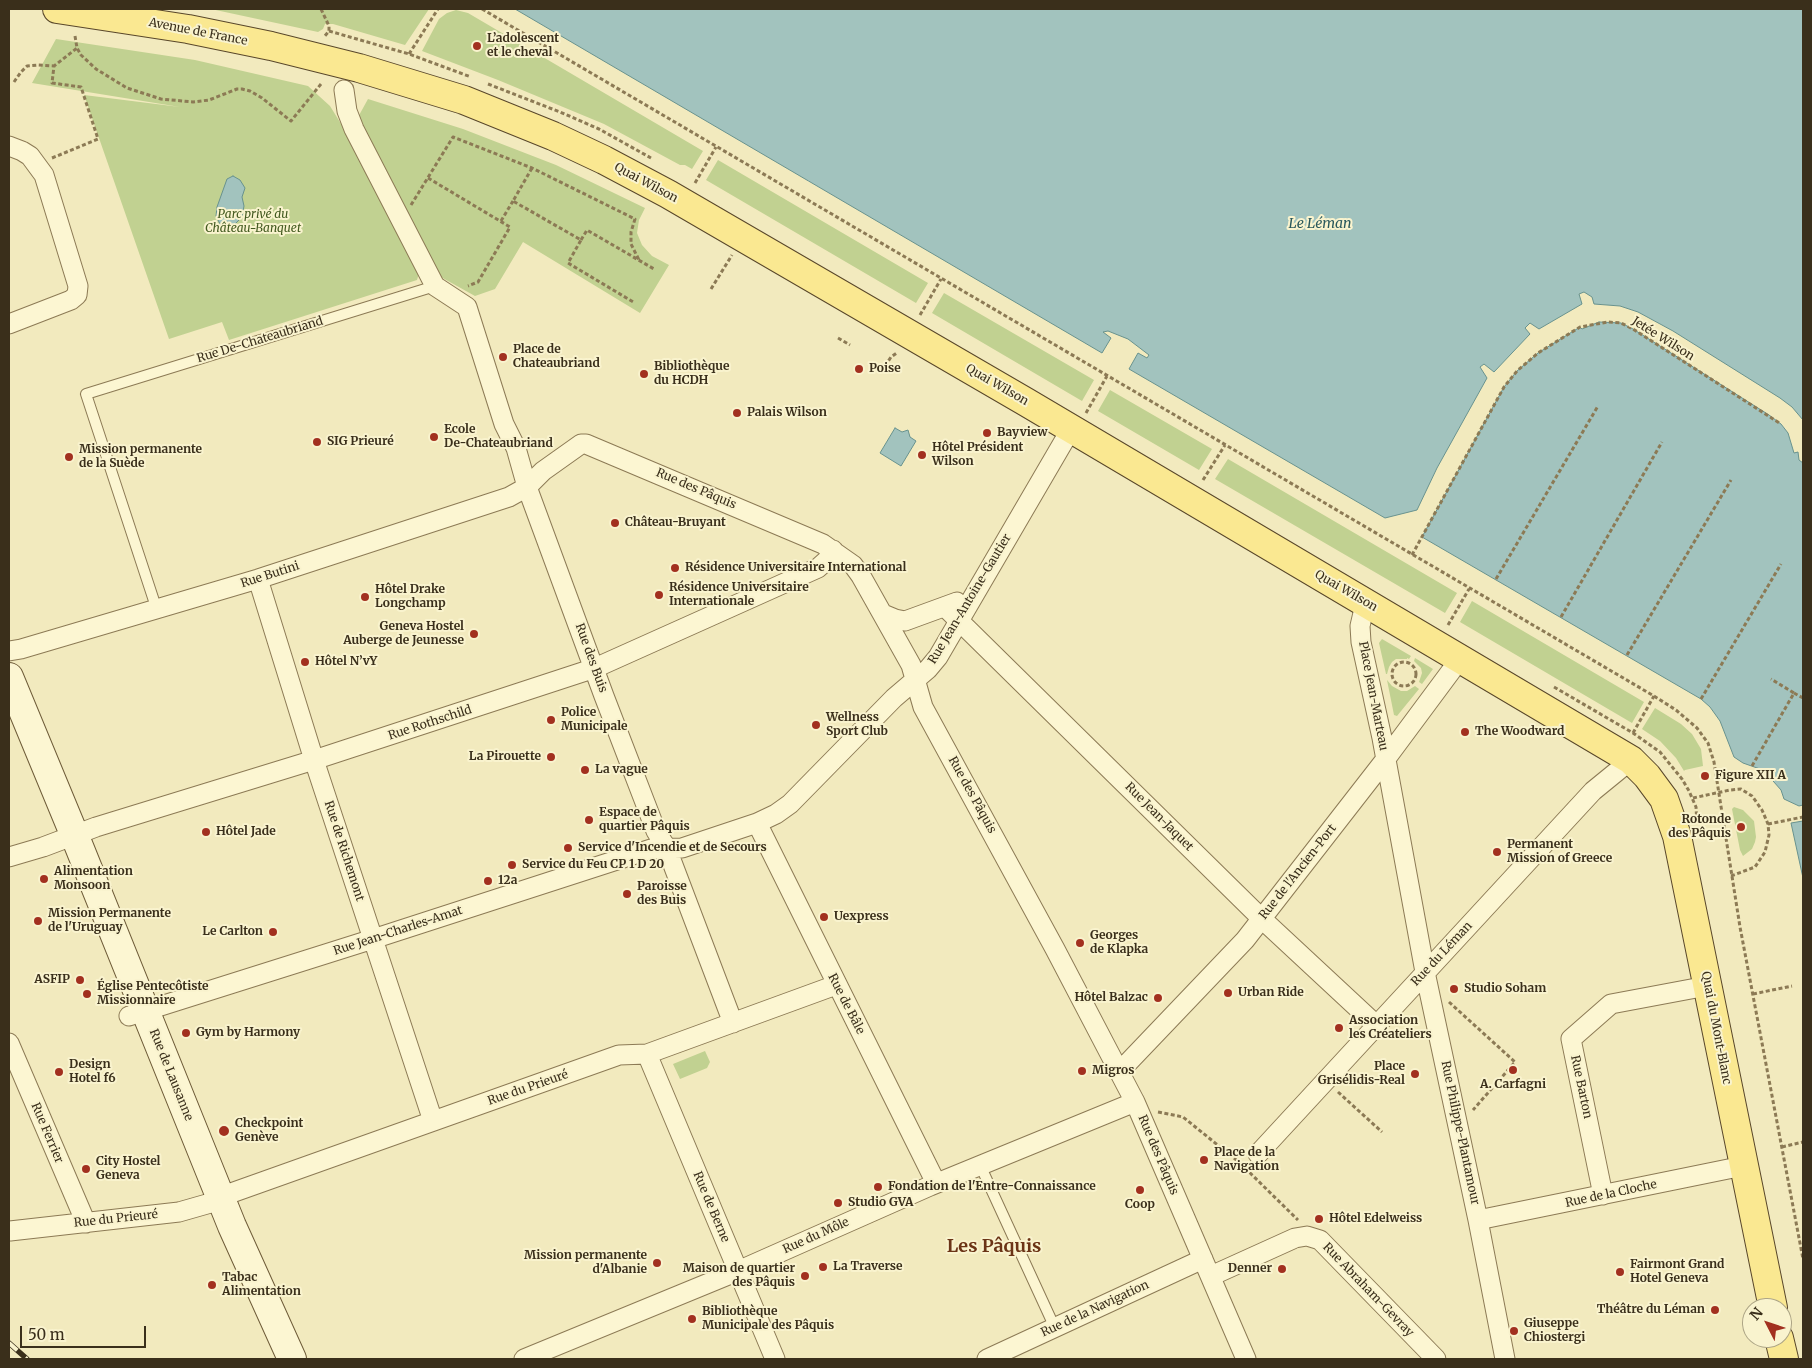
<!DOCTYPE html>
<html>
<head>
<meta charset="utf-8">
<style>
	body { margin:0 }
	#map { position:relative; width:1812px; height:1368px; overflow:hidden; background:#f2eabe; font-family:Merriweather,serif }
	canvas { display:block }
	.frame { position:absolute; inset:0; border:10px solid #3a2f1b; pointer-events:none }
	.north { position:absolute; left:1742px; top:1298px; width:50px; height:50px; box-sizing:border-box; background:#f9f3ce; border:1px solid #ada586; border-radius:50%; rotate:311deg; font-size:14px; font-weight:700; line-height:20px; text-align:center; color:#3a2f1b }
	.north::after { content:''; display:block; margin:auto; width:18px; height:22px; background:#a2301f; clip-path:polygon(50% 0,100% 100%,50% 72%,0 100%) }
	.scale { position:absolute; left:20px; top:1326px; width:126px; height:22px; box-sizing:border-box; border:2px solid #3a2f1b; border-top:0; padding-left:6px; font-size:15px; line-height:18px; white-space:nowrap; color:#3a2f1b; -webkit-text-stroke:4px #f9f3ce; paint-order:stroke }
</style>
</head>
<body>
<div id="map">
<canvas width="1812" height="1368"></canvas>
<div class="frame"></div>
<div class="north">N</div>
<div class="scale">50 m</div>
</div>
<script>
const ctx = document.querySelector('canvas').getContext('2d');
ctx.lineJoin = 'round';
function fillPath(path, color) {
  ctx.fillStyle = color;
  ctx.fill(path, 'evenodd');
}
function shape(rows) {
  const path = new Path2D();
  for (const r of rows) {
    if (r.length === 3) {
      path.moveTo(r[0] + r[2], r[1]);
      path.arc(r[0], r[1], r[2], 0, 2 * Math.PI);
      continue;
    }
    path.moveTo(r[0], r[1]);
    for (let i = 2; i < r.length; i += 2) path.lineTo(r[i], r[i + 1]);
  }
  return path;
}
function strokePath(path, color, width, dash) {
  ctx.strokeStyle = color;
  ctx.lineWidth = width;
  ctx.lineCap = dash ? 'butt' : 'round';
  ctx.setLineDash(dash || []);
  ctx.stroke(path);
}
function write(font, color, halo, rows, align = 'center') {
  ctx.font = font + ' Merriweather,serif';
  ctx.lineWidth = 4;
  ctx.setLineDash([]);
  ctx.textBaseline = 'middle';
  ctx.strokeStyle = halo;
  ctx.fillStyle = color;
  for (const [text, x, y, turn = 0] of rows) {
    ctx.save();
    ctx.translate(x, y);
    ctx.rotate((+turn || 0) * Math.PI / 180);
    ctx.textAlign = isNaN(turn) ? turn : align;
    if (halo) ctx.strokeText(text, 0, 0);
    ctx.fillText(text, 0, 0);
    ctx.restore();
  }
}
fillPath(shape([
	[211,9,429,9,405,45,333,24,325,24,323,29,318,32],
	[456,10,468,13,703,151,692,169,685,165,680,165,604,124,498,80,422,51,439,19,447,13],
	[56,39,195,60,308,86,330,106,343,127,354,129,420,270,417,280,229,340,222,322,169,339,84,95,180,107,32,83],
	[368,99,463,129,556,165,645,208,639,220,637,233,642,245,652,256,669,265,640,313,523,242,495,289,475,296,439,276,357,119],
	[718,160,928,283,916,303,706,180],
	[944,293,1094,380,1082,401,932,313],
	[1110,390,1212,449,1199,470,1098,411],
	[1228,459,1457,593,1445,613,1215,479],
	[1472,601,1644,702,1632,723,1460,622],
	[1382,639,1411,656,1409,659,1407,658,1407,659,1396,659,1392,662,1389,667,1387,674,1386,674,1379,643],
	[1415,658,1433,669,1422,684,1419,682,1422,673,1421,668,1414,661],
	[1387,680,1392,686,1401,691,1407,691,1415,686,1419,689,1397,716,1394,715],
	[1655,708,1681,724,1692,734,1701,749,1703,766,1685,770,1684,771,1676,758,1660,741,1642,729],
	[1734,807,1743,810,1754,821,1756,837,1755,842,1752,849,1743,856,1740,850,1732,809],
	[705,1051,710,1062,707,1068,680,1079,673,1064]
]), '#c1d191');
const water = shape([
	[515,9,1803,9,1803,420,1792,407,1780,398,1673,331,1638,312,1620,306,1594,304,1592,297,1584,292,1579,294,1582,304,1539,329,1530,323,1525,328,1530,334,1494,372,1484,364,1480,367,1487,378,1437,468,1417,510,1385,518,1129,369,1138,353,1147,358,1149,355,1128,339,1108,331,1103,332,1111,338,1102,353,515,9],
	[233,176,240,180,245,188,242,197,244,206,242,217,233,226,227,228,220,224,216,216,217,207,227,179,233,176],
	[1599,322,1621,323,1633,329,1769,415,1781,424,1788,433,1794,453,1798,452,1799,460,1803,463,1803,805,1799,806,1784,799,1781,790,1766,773,1760,769,1743,763,1734,757,1720,721,1710,707,1701,699,1422,537,1504,387,1517,371,1538,353,1580,327,1582,329,1599,322],
	[895,428,902,432,908,430,910,437,916,441,901,466,880,453,895,428],
	[1803,821,1803,878,1791,823,1803,821]
]);
fillPath(water, '#a2c3be');
strokePath(water, '#68928e', 1);
const lane = shape([
	[157,610,86,394,435,286],
	[980,1165,1055,1328]
]);
const street = shape([
	[344,90,347,111,354,129,435,286,467,307,504,424,516,448,527,487,604,696,656,831,667,849,733,1023],
	[9,146,22,151,30,156,44,175,78,286,77,295,71,300,9,324],
	[258,579,314,760,433,1121],
	[1369,604,1363,613,1360,626,1361,642,1382,738,1425,972,1478,1220,1505,1359],
	[945,607,1262,919,1376,1025],
	[883,614,895,619,905,621,957,602],
	[9,651,21,649,258,579,509,497,527,487,543,471,581,444,586,444,823,544,853,565,861,576,911,665,923,707,1055,949,1135,1102,1246,1359],
	[757,823,936,1183],
	[9,857,43,847,96,827,314,760,595,668,818,568,827,560,833,550],
	[129,1016,373,939,651,849,682,848,757,823,776,814,790,804,894,698,928,669,938,657,1071,429],
	[9,1043,86,1223],
	[647,1054,775,1359],
	[1120,1071,1245,940,1385,760,1460,659],
	[1258,1154,1593,791,1631,760],
	[1603,1195,1571,1039,1611,1004,1707,986],
	[220,1197,619,1055,647,1054,836,985],
	[1478,1220,1743,1166],
	[10,1231,179,1212,221,1200],
	[1211,1276,1295,1238,1307,1236,1320,1240,1436,1359],
	[524,1359,738,1271,930,1186,1135,1102],
	[987,1359,1203,1259]
]);
const secondary = shape([
	[9,677,74,834,232,1226,292,1359]
]);
const primary = shape([
	[57,9,188,29,271,46,359,68,464,100,553,136,604,160,668,194,1026,402,1631,760,1647,776,1664,799,1677,836,1773,1308],
	[1779,1338,1784,1359]
]);
strokePath(lane, '#8c7a55', 12);
strokePath(street, '#8c7a55', 21);
strokePath(secondary, '#6e5b38', 30);
strokePath(primary, '#59472a', 30);
strokePath(shape([
	[321,9,329,26,329,31,324,37],
	[482,9,1654,696,1676,710,1697,728,1708,743,1714,762,1740,927,1803,1259],
	[329,31,409,54,471,77],
	[75,36,77,48,81,55,96,69,127,88,161,99,193,102,209,100,237,89,242,89,250,91,262,98,291,121,321,84],
	[409,54,438,9],
	[14,82,21,72,27,66,38,65,54,66],
	[488,84,560,112,599,129,651,158],
	[52,158,98,139,81,87,52,83,54,66,77,48],
	[532,168,513,201,581,240,568,263,635,303],
	[428,178,510,227,478,282,468,286],
	[695,183,716,147],
	[411,205,453,137,532,168,635,219,631,232,631,244,639,260],
	[501,221,513,201],
	[581,240,587,230,654,269],
	[711,289,732,255],
	[920,315,941,279],
	[838,338,850,345],
	[885,366,891,357,898,352],
	[1086,413,1107,376],
	[1203,480,1225,445],
	[1412,555,1504,387,1517,371,1538,353,1580,327,1608,322,1621,323,1633,329,1781,424],
	[1496,579,1598,406],
	[1561,617,1662,442],
	[1448,625,1469,589],
	[1627,655,1731,480],
	[1404,674,12],
	[1554,687,1633,733,1660,752,1682,779,1689,791,1696,807,1697,824],
	[1794,693,1803,698],
	[1701,699,1781,564],
	[1633,733,1654,696],
	[1752,766,1794,693,1771,679],
	[1693,798,1730,790,1741,789,1752,796,1762,810,1768,824,1769,835,1765,852,1755,867,1731,876],
	[1768,824,1803,817],
	[1753,994,1792,986],
	[1449,1002,1515,1062,1473,1110],
	[1338,1092,1382,1132],
	[1158,1112,1183,1117,1245,1167],
	[1782,1147,1803,1142],
	[1245,1168,1298,1220],
	[1750,1328,1752,1328]
]), '#8c7a55', 3, [4, 2.5]);
strokePath(lane, '#fcf6d2', 10);
strokePath(street, '#fcf6d2', 19);
strokePath(secondary, '#fcf6d2', 28);
strokePath(primary, '#fae891', 28);
const rail = shape([
	[9,1343,27,1359]
]);
strokePath(rail, '#3a2f1b', 5.5);
strokePath(rail, '#f9f3ce', 4, [11]);
for (const [x, y, r, color] of [
	[477,46,5,"#a2301f"],
	[503,357,5,"#a2301f"],
	[859,369,5,"#a2301f"],
	[644,374,5,"#a2301f"],
	[737,413,5,"#a2301f"],
	[987,433,5,"#a2301f"],
	[434,437,5,"#a2301f"],
	[317,442,5,"#a2301f"],
	[922,455,5,"#a2301f"],
	[69,457,5,"#a2301f"],
	[615,523,5,"#a2301f"],
	[675,568,5,"#a2301f"],
	[659,595,5,"#a2301f"],
	[365,597,5,"#a2301f"],
	[474,634,5,"#a2301f"],
	[305,662,5,"#a2301f"],
	[551,720,5,"#a2301f"],
	[816,725,5,"#a2301f"],
	[1465,732,5,"#a2301f"],
	[551,757,5,"#a2301f"],
	[585,770,5,"#a2301f"],
	[1705,776,5,"#a2301f"],
	[589,820,5,"#a2301f"],
	[1741,827,5,"#a2301f"],
	[206,832,5,"#a2301f"],
	[568,848,5,"#a2301f"],
	[1497,852,5,"#a2301f"],
	[512,865,5,"#a2301f"],
	[44,879,5,"#a2301f"],
	[488,881,5,"#a2301f"],
	[627,894,5,"#a2301f"],
	[824,917,5,"#a2301f"],
	[38,921,5,"#a2301f"],
	[273,932,5,"#a2301f"],
	[1080,943,5,"#a2301f"],
	[80,980,5,"#a2301f"],
	[1454,989,5,"#a2301f"],
	[1228,993,5,"#a2301f"],
	[87,994,5,"#a2301f"],
	[1158,998,5,"#a2301f"],
	[1339,1028,5,"#a2301f"],
	[186,1033,5,"#a2301f"],
	[1513,1070,5,"#a2301f"],
	[1082,1071,5,"#a2301f"],
	[59,1072,5,"#a2301f"],
	[1415,1074,5,"#a2301f"],
	[224,1131,6,"#a2301f"],
	[1204,1160,5,"#a2301f"],
	[86,1169,5,"#a2301f"],
	[878,1187,5,"#a2301f"],
	[1140,1190,5,"#a2301f"],
	[838,1203,5,"#a2301f"],
	[1319,1219,5,"#a2301f"],
	[657,1263,5,"#a2301f"],
	[823,1267,5,"#a2301f"],
	[1282,1269,5,"#a2301f"],
	[1620,1272,5,"#a2301f"],
	[805,1276,5,"#a2301f"],
	[212,1285,5,"#a2301f"],
	[1715,1310,5,"#a2301f"],
	[692,1319,5,"#a2301f"],
	[1514,1331,5,"#a2301f"]
]) {
  const dot = new Path2D();
  dot.arc(x, y, r, 0, 2 * Math.PI);
  ctx.fillStyle = color;
  ctx.fill(dot);
  strokePath(dot, '#f9f3ce', 2);
}
write('12px', '#3a2f1b', '#f9f3ce', [
	["Avenue de France",198,32,11],
	["Quai Wilson",646,183,28],
	["Jetée Wilson",1663,339,32],
	["Rue De-Chateaubriand",260,340,-17],
	["Quai Wilson",997,385,30],
	["Rue des Pâquis",696,489,23],
	["Rue Butini",270,575,-18],
	["Quai Wilson",1346,591,30],
	["Rue Jean-Antoine-Gautier",970,599,-59],
	["Rue des Buis",591,658,70],
	["Place Jean-Marteau",1373,696,79],
	["Rue Rothschild",430,723,-18],
	["Rue des Pâquis",972,795,61],
	["Rue Jean-Jaquet",1159,817,45],
	["Rue de Richemont",344,851,72],
	["Rue de l'Ancien-Port",1298,872,-52],
	["Rue Jean-Charles-Amat",398,931,-18],
	["Rue du Léman",1442,954,-47],
	["Rue de Bâle",846,1004,63],
	["Quai du Mont-Blanc",1716,1028,79],
	["Rue de Lausanne",171,1075,68],
	["Rue Barton",1581,1087,78],
	["Rue du Prieuré",528,1088,-19],
	["Rue Ferrier",47,1133,67],
	["Rue Philippe-Plantamour",1460,1133,78],
	["Rue des Pâquis",1158,1155,67],
	["Rue de la Cloche",1611,1194,-12],
	["Rue de Berne",711,1207,67],
	["Rue du Prieuré",116,1219,-6],
	["Rue du Môle",816,1236,-24],
	["Rue Abraham-Gevray",1368,1290,46],
	["Rue de la Navigation",1095,1309,-25]
]);
write('bold 12px', '#3a2f1b', '#f9f3ce', [
	["L’adolescent",487,39],
	["et le cheval",487,53],
	["Place de",513,350],
	["Chateaubriand",513,364],
	["Bibliothèque",654,367],
	["du HCDH",654,381],
	["Poise",869,369],
	["Palais Wilson",747,413],
	["Ecole",444,430],
	["De-Chateaubriand",444,444],
	["Bayview",997,433],
	["SIG Prieuré",327,442],
	["Hôtel Président",932,448],
	["Wilson",932,462],
	["Mission permanente",79,450],
	["de la Suède",79,464],
	["Château-Bruyant",625,523],
	["Résidence Universitaire International",685,568],
	["Résidence Universitaire",669,588],
	["Internationale",669,602],
	["Hôtel Drake",375,590],
	["Longchamp",375,604],
	["Geneva Hostel",464,627,"right"],
	["Auberge de Jeunesse",464,641,"right"],
	["Hôtel N’vY",315,662],
	["Police",561,713],
	["Municipale",561,727],
	["Wellness",826,718],
	["Sport Club",826,732],
	["The Woodward",1475,732],
	["La Pirouette",541,757,"right"],
	["La vague",595,770],
	["Figure XII A",1715,776],
	["Espace de",599,813],
	["quartier Pâquis",599,827],
	["Rotonde",1731,820,"right"],
	["des Pâquis",1731,834,"right"],
	["Hôtel Jade",216,832],
	["Permanent",1507,845],
	["Mission of Greece",1507,859],
	["Service d'Incendie et de Secours",578,848],
	["Service du Feu CP 1 D 20",522,865],
	["Alimentation",54,872],
	["Monsoon",54,886],
	["12a",498,881],
	["Paroisse",637,887],
	["des Buis",637,901],
	["Mission Permanente",48,914],
	["de l'Uruguay",48,928],
	["Uexpress",834,917],
	["Le Carlton",263,932,"right"],
	["Georges",1090,936],
	["de Klapka",1090,950],
	["ASFIP",70,980,"right"],
	["Église Pentecôtiste",97,987],
	["Missionnaire",97,1001],
	["Studio Soham",1464,989],
	["Urban Ride",1238,993],
	["Hôtel Balzac",1148,998,"right"],
	["Association",1349,1021],
	["les Créateliers",1349,1035],
	["Gym by Harmony",196,1033],
	["Design",69,1065],
	["Hotel f6",69,1079],
	["Place",1405,1067,"right"],
	["Grisélidis-Real",1405,1081,"right"],
	["Migros",1092,1071],
	["A. Carfagni",1513,1085,"center"],
	["Checkpoint",235,1124],
	["Genève",235,1138],
	["Place de la",1214,1153],
	["Navigation",1214,1167],
	["City Hostel",96,1162],
	["Geneva",96,1176],
	["Fondation de l'Entre-Connaissance",888,1187],
	["Studio GVA",848,1203],
	["Coop",1140,1205,"center"],
	["Hôtel Edelweiss",1329,1219],
	["Mission permanente",647,1256,"right"],
	["d'Albanie",647,1270,"right"],
	["Fairmont Grand",1630,1265],
	["Hotel Geneva",1630,1279],
	["La Traverse",833,1267],
	["Maison de quartier",795,1269,"right"],
	["des Pâquis",795,1283,"right"],
	["Denner",1272,1269,"right"],
	["Tabac",222,1278],
	["Alimentation",222,1292],
	["Théâtre du Léman",1705,1310,"right"],
	["Bibliothèque",702,1312],
	["Municipale des Pâquis",702,1326],
	["Giuseppe",1524,1324],
	["Chiostergi",1524,1338]
], 'left');
write('italic 12px', '#42591f', '#f9f3ce', [
	["Parc privé du",253,215],
	["Château-Banquet",253,229]
]);
write('italic 14px', '#29585c', '#f9f3ce', [
	["Le Léman",1320,224]
]);
write('bold 18px', '#6b3416', '#f9f3ce', [
	["Les Pâquis",994,1247]
]);
</script>
</body>
</html>
